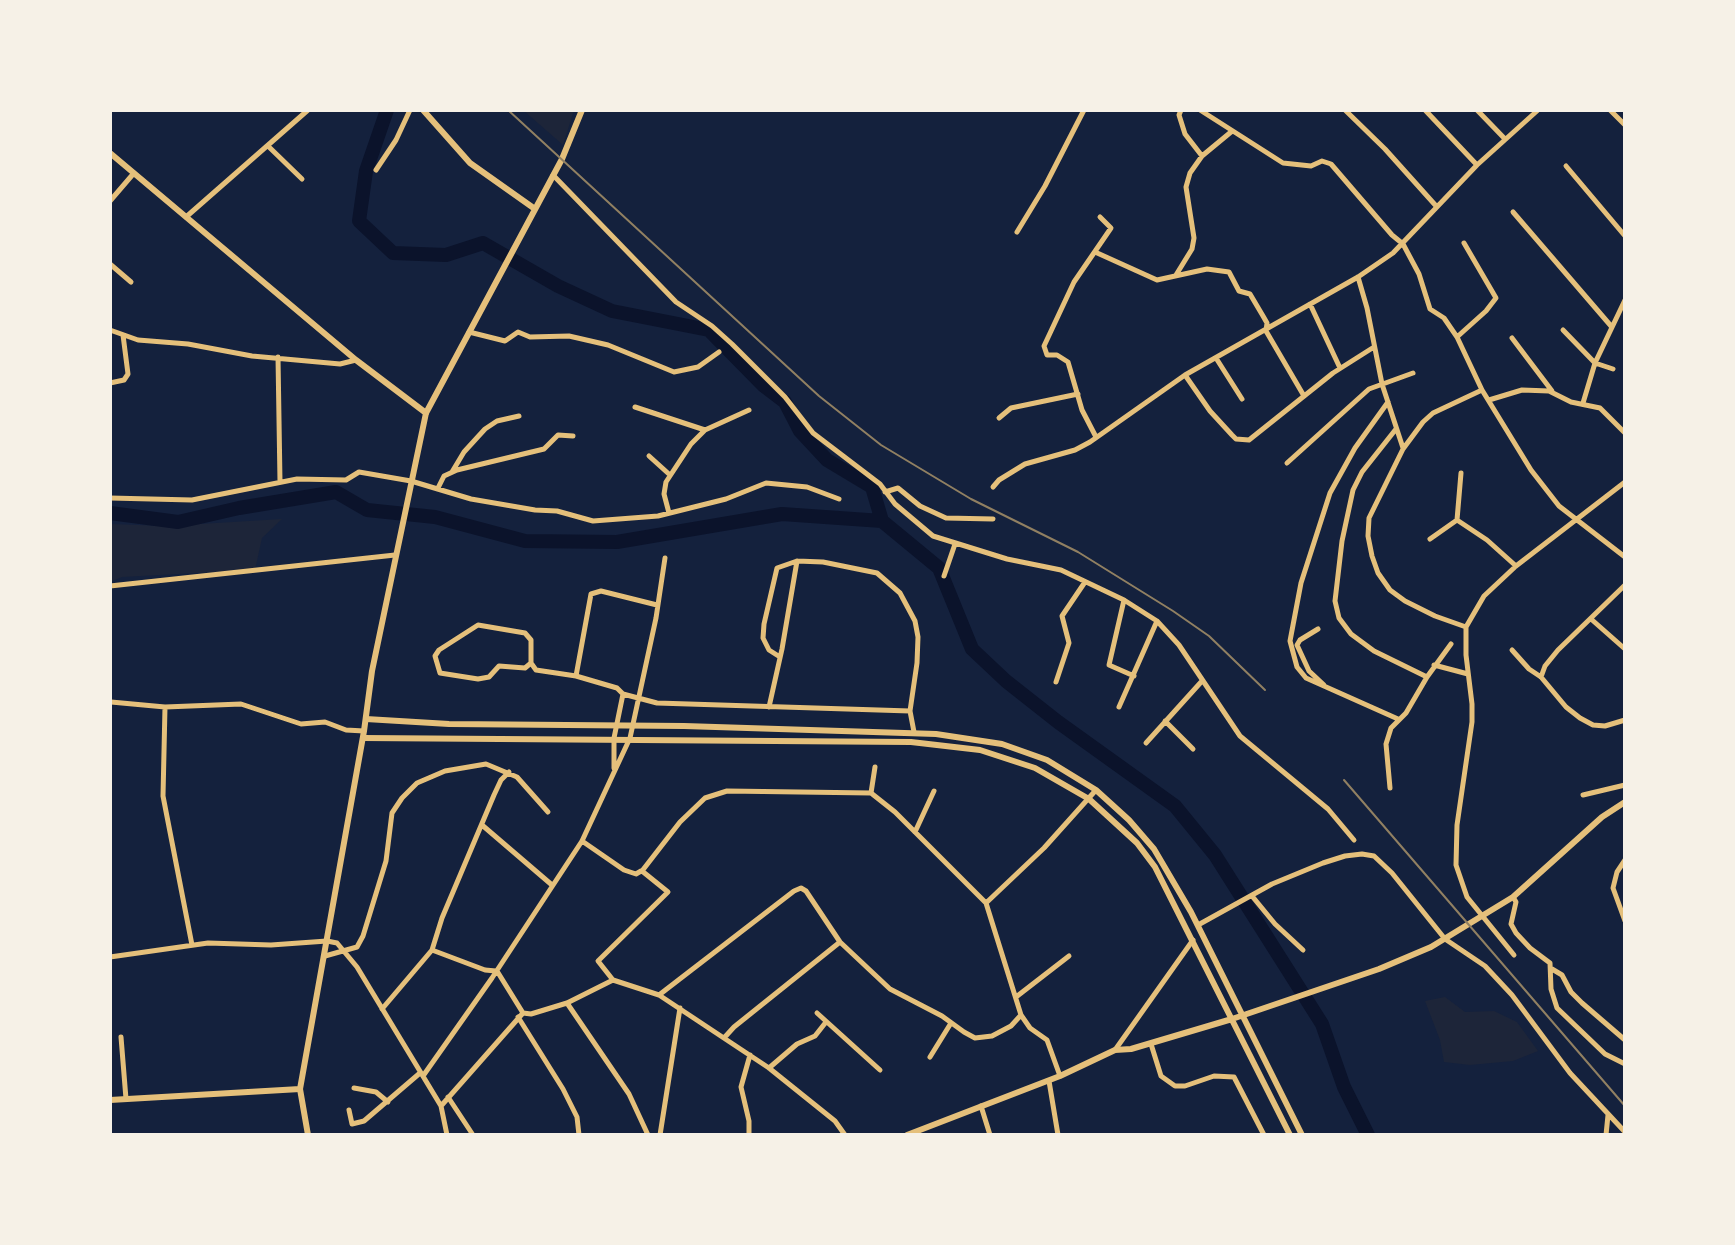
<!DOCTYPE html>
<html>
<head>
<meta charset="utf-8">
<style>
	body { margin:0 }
	#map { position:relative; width:1735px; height:1245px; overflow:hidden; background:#14213d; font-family:Overpass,sans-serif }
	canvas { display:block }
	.frame { position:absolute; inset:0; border:112px solid #f6f1e7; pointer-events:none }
</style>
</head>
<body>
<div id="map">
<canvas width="1735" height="1245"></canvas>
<div class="frame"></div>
</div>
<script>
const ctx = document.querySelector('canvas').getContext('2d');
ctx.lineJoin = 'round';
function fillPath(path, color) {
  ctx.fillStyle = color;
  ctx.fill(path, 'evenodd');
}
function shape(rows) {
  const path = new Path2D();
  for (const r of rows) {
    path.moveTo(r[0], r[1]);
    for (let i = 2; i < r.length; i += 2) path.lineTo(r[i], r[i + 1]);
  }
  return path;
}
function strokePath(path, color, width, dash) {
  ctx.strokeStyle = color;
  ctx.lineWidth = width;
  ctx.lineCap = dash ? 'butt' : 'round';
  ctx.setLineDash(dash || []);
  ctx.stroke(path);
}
fillPath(shape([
	[523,110,574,110,563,145],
	[282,519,262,538,255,570,122,577,110,582,110,524,167,526],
	[1445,997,1465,1012,1494,1011,1517,1022,1538,1051,1513,1061,1470,1065,1444,1062,1440,1040,1425,1001]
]), '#1d2539');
strokePath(shape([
	[387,110,366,171,359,221,393,253,446,255,483,243,558,286,612,311,709,330,764,386,785,402,800,431,827,460,872,487,882,521],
	[110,513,178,522,239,508,336,492,367,510,435,517,525,541,617,542,782,514,882,521],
	[882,521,939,568,972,649,1006,681,1058,722,1175,806,1215,855,1322,1024,1344,1087,1368,1135]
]), '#0b132b', 14);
strokePath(shape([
	[1200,110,1283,163,1311,166,1322,161,1331,164,1392,235,1403,244,1419,274,1430,309,1444,318,1457,337,1482,390,1531,470,1559,506,1625,557],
	[1345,110,1385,149,1437,207],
	[1425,110,1477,165],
	[1477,110,1505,139],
	[1610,110,1625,125],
	[269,147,302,179],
	[1202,156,1231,132],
	[1566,166,1625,236],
	[376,170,396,140,410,110],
	[553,175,676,302,712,326,732,344,785,397,813,433,880,484,895,504,933,536,1007,559,1061,570,1124,600,1157,621,1179,645,1240,736,1328,809,1354,840],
	[110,201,134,173],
	[1513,212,1611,326],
	[186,217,308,110],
	[1017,232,1045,186,1084,110],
	[1095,252,1157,280,1207,269,1229,272,1239,291,1250,294,1263,316,1267,323,1266,331,1304,396],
	[110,264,131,282],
	[1176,275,1192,249,1194,238,1186,187,1190,173,1202,156,1185,134,1179,115,1181,110],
	[1358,277,1367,308,1382,384,1403,448],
	[1310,304,1340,368],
	[110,330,138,340,188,344,252,356,340,364,356,360],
	[1563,330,1595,363,1613,369],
	[469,332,505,341,518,332,530,337,569,336,608,345,674,372,698,367,719,352],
	[1457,337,1486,311,1496,298,1464,243],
	[1512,338,1552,391],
	[278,357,280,482],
	[1216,358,1242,399],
	[1185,375,1210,411,1232,435,1236,439,1249,440,1333,373,1374,347],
	[110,383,124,380,128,374,123,335],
	[1489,400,1522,390,1549,391,1571,402,1600,408,1625,433],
	[1388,402,1355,448,1330,493,1301,583,1290,641,1297,667,1306,678,1398,719],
	[1583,403,1595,363,1625,300],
	[635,407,705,430],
	[999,418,1011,408,1078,394],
	[1396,429,1362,472,1353,490,1342,541,1335,601,1339,618,1351,634,1374,651,1427,677],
	[1096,437,1082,410,1068,362,1057,355,1047,355,1044,346,1074,282,1111,228,1100,217],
	[649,456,670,475],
	[1287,463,1369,389,1413,373],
	[452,472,464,452,485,429,497,421,519,416],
	[993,487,999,480,1025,464,1075,450,1090,442,1185,375,1358,277,1393,253,1477,165,1538,110],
	[438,488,444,476,457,470,544,449,558,435,573,436],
	[885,492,898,488,920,506,946,518,993,519],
	[110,498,192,500,297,479,346,480,359,472,411,481,471,499,535,510,557,511,593,521,658,516,726,499,766,483,807,487,839,499],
	[669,513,664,494,666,482,691,444,705,430,749,410],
	[1457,520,1461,473],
	[1430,539,1457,520,1487,540,1516,566],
	[944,576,955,544],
	[110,586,395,555],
	[1124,600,1109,665,1134,676],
	[657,605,601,591,591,594,576,676,617,688,623,694,657,703,910,711,914,732],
	[1591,619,1625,649],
	[1466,627,1435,616,1405,601,1390,590,1378,573,1372,556,1368,536,1369,518,1403,449,1423,422,1433,413,1482,390],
	[1318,629,1300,640,1297,645,1309,671,1324,685],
	[1512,650,1529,669,1541,677,1566,707,1580,718,1593,725,1605,726,1625,720],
	[780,657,769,650,763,638,764,624,777,568,797,561,823,562,877,573,900,593,915,621,918,637,917,663,910,711],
	[531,663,525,668,499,666,489,677,478,679,440,673,435,656,439,650,478,625,525,633,531,640,531,663,536,670,576,676],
	[1434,665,1468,674],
	[1541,677,1545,666,1558,650,1625,585],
	[1056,682,1069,643,1062,616,1085,582],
	[111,702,165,707,241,704,301,724,325,722,346,730,364,731],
	[165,707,163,796,192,945],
	[769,707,782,649,797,561],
	[1119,707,1157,621],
	[1165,721,1193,749],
	[1146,743,1202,681],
	[614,768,614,738,623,694],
	[1390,788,1386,744,1391,728,1406,713,1427,677,1451,644],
	[871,793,875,767],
	[1583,795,1625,785],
	[482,825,552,885],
	[915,832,934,791],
	[582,841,624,870,636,874,641,871],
	[1625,860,1617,872,1613,888,1625,921],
	[1252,896,1275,924,1303,950],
	[1513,897,1516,902,1511,924,1516,933,1530,948,1550,963,1551,989,1557,1008,1605,1054,1625,1064],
	[986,903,1044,848,1096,790],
	[1198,925,1272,884,1323,863,1345,856,1362,854,1374,856,1392,873,1445,939,1485,966,1512,995,1570,1073,1625,1132],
	[432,950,485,970,496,971],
	[1514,955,1467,897,1456,865,1457,825,1472,722,1472,704,1466,655,1466,627,1484,596,1516,566,1625,482],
	[325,956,357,947,363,936,386,861,392,813,402,798,417,783,445,771,486,764,517,777,548,812],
	[110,957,208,943,271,945,327,941,337,943,357,967,441,1106,447,1135],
	[1552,969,1562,975,1571,992,1582,1003,1625,1040],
	[613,980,598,961,668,892,642,871,680,822,705,798,727,791,871,793,895,812,986,903,1021,1015,1030,1028,1047,1040,1060,1076],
	[659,995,794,891,801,888,806,891,840,942,890,989,942,1016,964,1032,975,1038,992,1036,1011,1026,1021,1015],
	[1016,997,1069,956],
	[567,1003,629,1094,648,1135],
	[382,1009,432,950,442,918,494,795,501,780,509,772],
	[523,1013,531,1014,567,1003,613,980,659,995,769,1068,835,1121,845,1135],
	[817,1013,880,1070],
	[518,1017,563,1089,577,1117,579,1135],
	[121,1037,126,1099],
	[724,1038,734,1027,840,942],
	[1151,1044,1161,1076,1175,1086,1185,1086,1214,1076,1234,1077,1264,1135],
	[1115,1050,1193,940],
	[930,1057,951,1023],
	[769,1068,797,1044,815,1036,826,1022],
	[423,1076,492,978,582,841,630,738,656,618,665,558],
	[1049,1081,1058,1135],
	[354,1088,376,1092,388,1102],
	[448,1097,473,1135],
	[441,1106,523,1013,497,971],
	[981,1106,990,1135],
	[349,1110,352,1124,364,1121,420,1073],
	[660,1135,680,1008],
	[749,1135,749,1121,741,1087,750,1055],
	[1606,1135,1608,1115]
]), '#e5c07b', 5);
strokePath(shape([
	[423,110,470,163,535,209],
	[426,413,562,159,582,110],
	[366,719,449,724,684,726,936,734,1002,744,1047,760,1096,790,1129,820,1154,849,1191,912,1302,1135],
	[363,738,911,742,980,750,1035,768,1089,799,1137,843,1155,867,1290,1135],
	[300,1089,308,1135],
	[907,1135,1060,1076,1115,1050,1131,1049,1232,1019,1379,969,1431,947,1513,897,1602,817,1625,802]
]), '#e5c07b', 6);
strokePath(shape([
	[110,153,356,360,426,413,372,671,364,731,300,1089,110,1100]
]), '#e5c07b', 6);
strokePath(shape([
	[508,110,819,396,881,445,971,499,1078,552,1173,611,1209,636,1265,690],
	[1344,780,1625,1106]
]), '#918062', 2);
</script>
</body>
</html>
